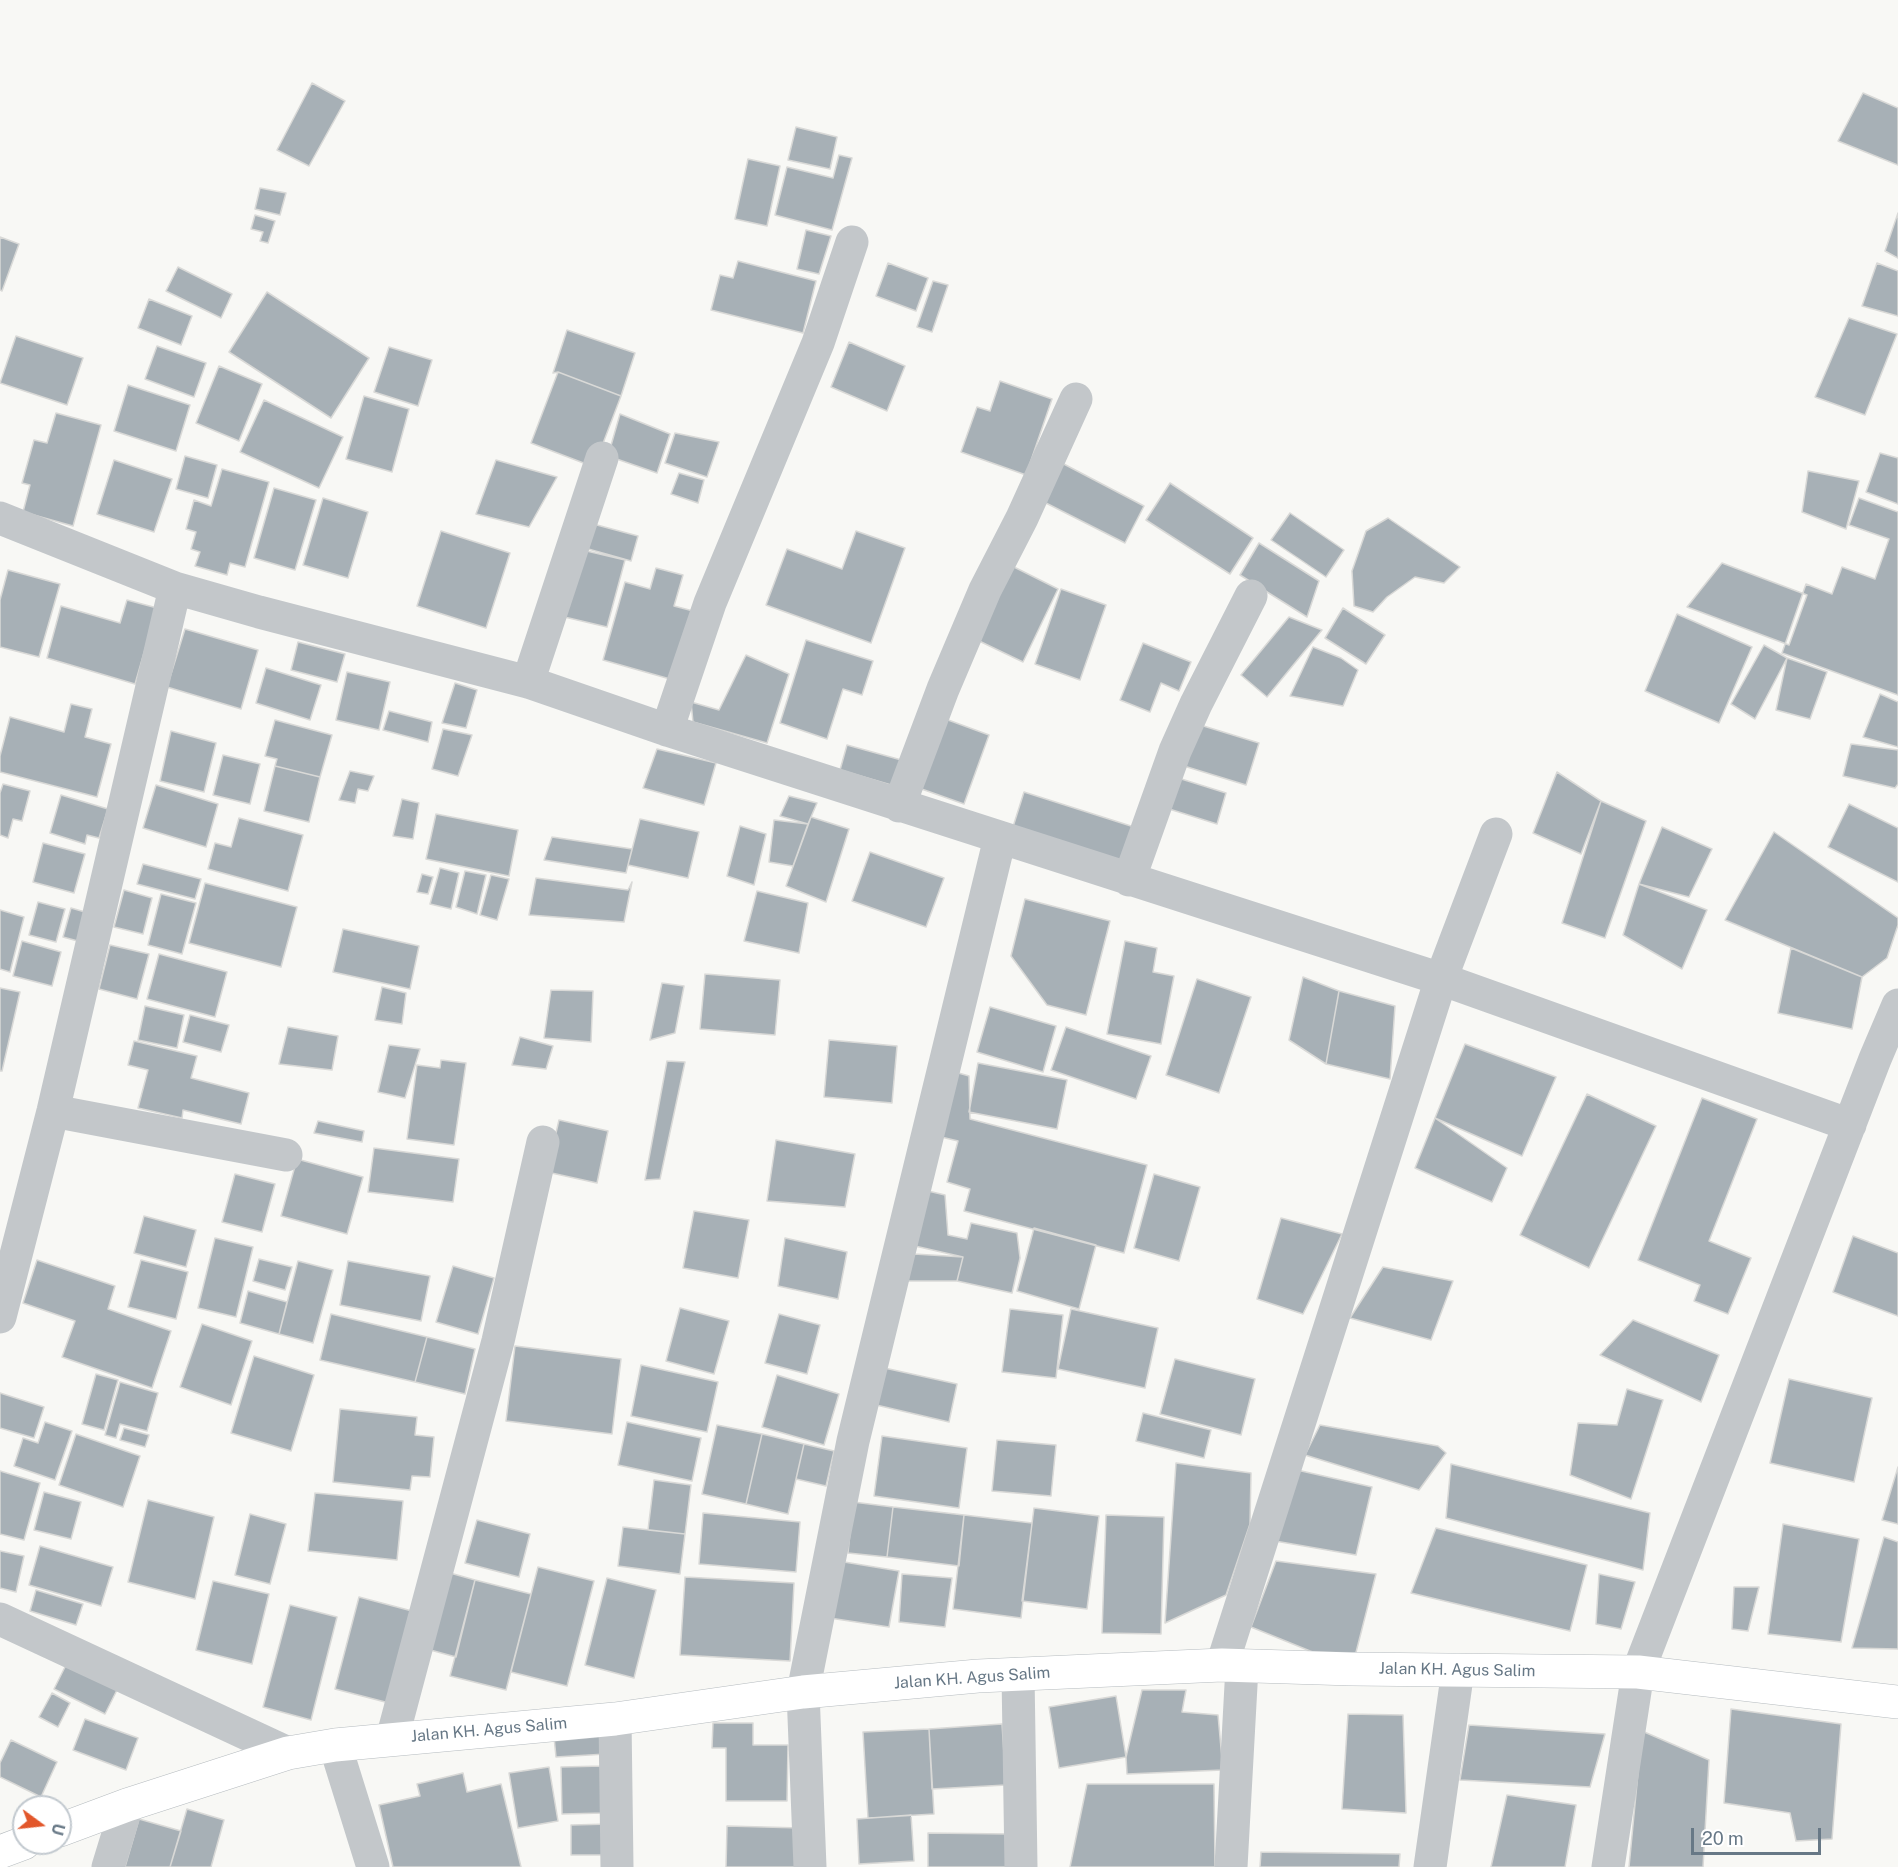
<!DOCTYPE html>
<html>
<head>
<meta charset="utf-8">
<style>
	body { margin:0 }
	#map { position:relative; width:1898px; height:1867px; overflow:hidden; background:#f8f8f5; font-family:"Public Sans",sans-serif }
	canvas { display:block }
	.north { position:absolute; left:12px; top:1795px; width:60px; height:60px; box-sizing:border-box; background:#fff; border:2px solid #c2c9cf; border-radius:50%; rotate:105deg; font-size:16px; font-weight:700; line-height:24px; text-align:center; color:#677886 }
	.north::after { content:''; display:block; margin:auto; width:21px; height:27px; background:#e2572b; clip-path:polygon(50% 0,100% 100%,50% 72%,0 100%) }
	.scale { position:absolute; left:1691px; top:1828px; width:130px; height:27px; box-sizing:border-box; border:3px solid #677886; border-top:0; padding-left:8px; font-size:18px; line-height:21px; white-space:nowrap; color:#677886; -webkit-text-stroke:4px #fff; paint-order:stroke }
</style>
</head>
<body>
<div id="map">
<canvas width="1898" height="1867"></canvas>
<div class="north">U</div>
<div class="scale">20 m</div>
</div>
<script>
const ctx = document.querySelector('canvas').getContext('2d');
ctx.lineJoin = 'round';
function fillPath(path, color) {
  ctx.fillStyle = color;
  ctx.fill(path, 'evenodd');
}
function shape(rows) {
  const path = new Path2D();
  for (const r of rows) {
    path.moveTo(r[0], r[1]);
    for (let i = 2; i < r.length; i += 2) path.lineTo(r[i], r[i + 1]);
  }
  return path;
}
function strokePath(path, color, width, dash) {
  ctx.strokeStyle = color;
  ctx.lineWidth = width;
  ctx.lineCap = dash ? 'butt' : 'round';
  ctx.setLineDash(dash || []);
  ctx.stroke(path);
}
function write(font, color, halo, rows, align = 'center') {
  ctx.font = font + ' "Public Sans",sans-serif';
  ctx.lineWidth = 6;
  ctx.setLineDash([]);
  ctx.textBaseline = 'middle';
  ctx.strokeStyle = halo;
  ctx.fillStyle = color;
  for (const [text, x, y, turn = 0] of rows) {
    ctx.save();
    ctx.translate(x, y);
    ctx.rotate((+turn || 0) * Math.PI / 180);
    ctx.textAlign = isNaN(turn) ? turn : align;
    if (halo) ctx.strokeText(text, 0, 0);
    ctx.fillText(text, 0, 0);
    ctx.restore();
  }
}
const building = shape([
	[312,83,345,101,309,166,277,150,312,83],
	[1863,93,1898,108,1898,165,1838,141,1863,93],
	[796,127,837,137,830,169,788,160,796,127],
	[839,155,852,158,832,230,775,215,787,167,833,178,839,155],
	[748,159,780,166,767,226,735,219,748,159],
	[260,188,286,193,280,215,255,209,260,188],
	[1898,213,1898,258,1885,251,1898,213],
	[255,215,275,221,268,243,260,241,263,232,251,229,255,215],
	[806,230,831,236,819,274,797,269,806,230],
	[0,237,19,244,2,291,0,290,0,237],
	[738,261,816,281,803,333,711,310,720,275,733,278,738,261],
	[888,263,928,278,916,311,876,296,888,263],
	[1877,263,1898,271,1898,316,1862,306,1877,263],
	[178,267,232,294,221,318,166,291,178,267],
	[933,281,948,285,932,332,917,327,933,281],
	[267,292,369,358,331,418,229,352,267,292],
	[149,299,192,316,181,345,138,328,149,299],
	[1849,318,1897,334,1865,415,1815,397,1849,318],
	[567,330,635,353,621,396,558,372,553,373,567,330],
	[16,336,83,358,67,405,0,383,16,336],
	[849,342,905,366,887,411,831,387,849,342],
	[157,346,206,363,194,397,145,379,157,346],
	[389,347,432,360,418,406,374,392,389,347],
	[219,366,262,384,239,441,196,423,219,366],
	[558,372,621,396,594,467,531,443,558,372],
	[1000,381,1052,399,1026,475,961,452,977,407,990,411,1000,381],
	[128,385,190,405,176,451,114,431,128,385],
	[364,396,409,409,392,472,346,459,364,396],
	[264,400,343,437,319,488,240,452,264,400],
	[56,413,101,425,73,526,23,512,30,485,22,483,34,440,47,443,56,413],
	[620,414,670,434,657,473,608,456,620,414],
	[675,433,719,442,707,477,665,463,675,433],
	[1880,453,1898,458,1898,504,1866,492,1880,453],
	[185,456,217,465,208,498,176,489,185,456],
	[114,460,172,479,154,532,97,514,114,460],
	[496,460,557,477,529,527,476,514,496,460],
	[1060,462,1144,506,1125,543,1040,500,1060,462],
	[222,469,269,482,245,567,230,563,227,575,195,566,200,552,191,549,196,532,186,529,194,500,211,506,222,469],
	[1808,471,1859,481,1846,529,1802,512,1808,471],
	[679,473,704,480,698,503,671,494,679,473],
	[1170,483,1253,538,1230,574,1146,520,1170,483],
	[274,488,316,500,295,570,254,558,274,488],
	[323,498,368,512,348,578,303,565,323,498],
	[1859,498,1898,512,1898,695,1782,653,1806,584,1832,594,1842,567,1875,579,1889,539,1849,525,1859,498],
	[1290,513,1344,550,1326,577,1271,540,1290,513],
	[1388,518,1460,567,1444,583,1415,577,1387,597,1373,612,1354,606,1352,571,1366,531,1388,518],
	[582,521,638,536,631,561,574,545,582,521],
	[441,531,510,553,486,628,417,606,441,531],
	[856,531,905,548,871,643,766,605,787,549,842,569,856,531],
	[1259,543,1319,581,1307,617,1240,575,1259,543],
	[574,548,625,560,607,627,556,615,574,548],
	[1722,563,1807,595,1789,645,1687,607,1722,563],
	[1010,565,1058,589,1023,662,975,639,1010,565],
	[656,568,683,575,674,606,697,612,677,681,603,660,625,582,650,589,656,568],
	[8,570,60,584,39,657,0,647,0,600,8,570],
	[1061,589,1106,605,1080,680,1035,664,1061,589],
	[127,600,157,608,135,684,47,658,61,606,120,623,127,600],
	[1343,608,1385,635,1366,664,1325,638,1343,608],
	[1677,614,1752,647,1719,723,1645,691,1677,614],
	[1289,617,1322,630,1267,697,1241,675,1289,617],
	[185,629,258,650,241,709,167,687,185,629],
	[806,640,873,661,862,695,843,689,827,739,780,723,806,640],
	[298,642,345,654,337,682,291,670,298,642],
	[1143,643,1191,662,1179,691,1161,683,1150,712,1120,700,1143,643],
	[1764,645,1787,658,1755,719,1731,704,1764,645],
	[1313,647,1341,658,1358,670,1343,706,1290,696,1313,647],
	[746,655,789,674,767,743,693,722,691,702,719,710,746,655],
	[1787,658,1827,672,1810,719,1776,710,1787,658],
	[266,668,321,685,310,720,256,703,266,668],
	[347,672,390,682,379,730,336,720,347,672],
	[455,683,477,690,466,728,442,723,455,683],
	[1880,694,1898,702,1898,747,1863,737,1880,694],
	[71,704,92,709,85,737,111,744,97,797,0,772,0,756,10,717,64,732,71,704],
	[389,711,432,722,428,742,383,730,389,711],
	[940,717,989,735,964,804,916,787,940,717],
	[275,720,332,735,320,777,275,766,277,759,265,756,275,720],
	[1197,724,1259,743,1246,785,1184,766,1197,724],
	[443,729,472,735,458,776,432,769,443,729],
	[171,731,216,743,204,792,160,781,171,731],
	[1851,744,1898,750,1898,784,1895,788,1843,776,1851,744],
	[847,745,905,761,898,787,840,770,847,745],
	[657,749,716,763,704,805,643,788,657,749],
	[223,755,260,764,250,804,213,795,223,755],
	[275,766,320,777,309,822,264,811,275,766],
	[350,771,374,776,368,791,358,789,355,803,339,800,350,771],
	[1557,772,1601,801,1581,854,1533,833,1557,772],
	[1175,777,1226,793,1217,824,1166,808,1175,777],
	[3,784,30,791,22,821,13,819,8,838,0,835,0,793,3,784],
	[156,785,218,804,206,847,143,828,156,785],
	[1024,792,1134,827,1121,864,1012,830,1024,792],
	[61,795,108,809,99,838,87,835,85,844,50,833,61,795],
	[789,796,817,803,808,824,780,816,789,796],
	[402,799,419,803,413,839,393,836,402,799],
	[1601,801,1646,821,1605,938,1562,923,1601,801],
	[1849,804,1898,828,1898,882,1828,847,1849,804],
	[436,814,518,830,509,876,426,859,436,814],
	[811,817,849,829,826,902,786,886,811,817],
	[239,818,303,835,288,891,208,869,215,843,231,847,239,818],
	[640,819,699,832,688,878,628,865,640,819],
	[774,820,808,824,793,866,769,862,774,820],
	[740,826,766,834,754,885,727,876,740,826],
	[1662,827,1712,849,1689,897,1639,884,1662,827],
	[1774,832,1898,918,1898,925,1887,958,1862,977,1725,920,1774,832],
	[552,837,632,849,626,873,544,860,552,837],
	[43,843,85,854,74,893,33,882,43,843],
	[870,852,944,878,926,927,852,901,870,852],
	[143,864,201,879,195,899,137,884,143,864],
	[440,868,459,873,451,909,430,904,440,868],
	[465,871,486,875,477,914,456,907,465,871],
	[422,874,433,877,428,894,417,892,422,874],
	[491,875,509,879,497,920,480,915,491,875],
	[536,878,628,890,632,882,624,922,529,915,536,878],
	[205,883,297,907,281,967,189,943,205,883],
	[1639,884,1707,910,1682,969,1623,935,1639,884],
	[124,890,152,898,143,934,114,927,124,890],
	[757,891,808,903,799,953,744,941,757,891],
	[161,894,196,903,182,954,148,945,161,894],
	[1025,899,1110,921,1086,1015,1047,1005,1011,956,1025,899],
	[38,902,65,909,56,942,29,935,38,902],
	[71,908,92,914,85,943,63,937,71,908],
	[0,910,24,917,10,972,0,969,0,910],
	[343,929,419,946,410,989,333,972,343,929],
	[22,941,61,952,52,986,13,976,22,941],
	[1125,941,1157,948,1153,972,1174,976,1161,1044,1107,1034,1125,941],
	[110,945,149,954,137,999,99,989,110,945],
	[1791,948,1862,977,1852,1029,1778,1013,1791,948],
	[159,954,227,972,215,1017,147,999,159,954],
	[705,974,780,980,775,1035,700,1029,705,974],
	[1303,977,1339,991,1326,1064,1289,1040,1303,977],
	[1197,979,1251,997,1219,1093,1166,1075,1197,979],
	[662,983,684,986,675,1033,650,1040,662,983],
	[382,987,406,993,402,1024,375,1020,382,987],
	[0,988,20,992,2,1071,0,1071,0,988],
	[551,990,593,991,591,1042,544,1038,551,990],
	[1339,991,1395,1006,1390,1079,1326,1064,1339,991],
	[145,1006,184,1015,177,1048,138,1040,145,1006],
	[990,1007,1056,1026,1043,1072,977,1052,990,1007],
	[190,1015,229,1025,221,1052,183,1042,190,1015],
	[288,1027,338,1036,332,1070,279,1064,288,1027],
	[1066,1027,1151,1056,1136,1099,1051,1070,1066,1027],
	[520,1037,553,1046,546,1069,512,1065,520,1037],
	[829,1040,897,1046,892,1103,824,1097,829,1040],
	[134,1041,197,1056,191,1078,249,1093,241,1124,183,1110,182,1118,138,1108,148,1070,128,1065,134,1041],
	[1465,1044,1556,1077,1522,1156,1435,1118,1465,1044],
	[389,1045,420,1049,405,1098,378,1092,389,1045],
	[441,1060,466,1063,454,1145,407,1139,417,1065,440,1068,441,1060],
	[667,1061,685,1062,660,1179,645,1180,667,1061],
	[978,1063,1067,1080,1057,1129,969,1112,978,1063],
	[955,1072,969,1076,970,1119,1147,1165,1124,1253,964,1211,970,1189,947,1182,958,1141,937,1136,955,1072],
	[1587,1094,1656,1126,1589,1268,1520,1235,1587,1094],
	[1702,1098,1757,1119,1709,1241,1751,1258,1728,1314,1694,1301,1700,1285,1638,1260,1702,1098],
	[1435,1118,1507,1168,1492,1202,1415,1168,1435,1118],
	[559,1120,608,1131,597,1183,547,1172,559,1120],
	[318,1121,364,1131,362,1142,314,1133,318,1121],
	[776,1140,855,1154,845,1207,767,1201,776,1140],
	[374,1148,459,1159,453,1202,368,1192,374,1148],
	[297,1159,363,1177,347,1234,281,1216,297,1159],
	[235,1174,275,1184,262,1232,222,1222,235,1174],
	[1154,1174,1200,1187,1179,1261,1134,1248,1154,1174],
	[928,1191,945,1195,948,1235,967,1239,971,1223,1017,1233,1020,1258,1012,1293,957,1281,963,1257,915,1246,928,1191],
	[694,1211,749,1220,738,1278,683,1268,694,1211],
	[144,1216,196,1230,186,1267,134,1253,144,1216],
	[1281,1218,1342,1234,1303,1314,1257,1299,1281,1218],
	[1034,1228,1096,1245,1079,1309,1017,1291,1034,1228],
	[1853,1236,1898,1253,1898,1316,1833,1292,1853,1236],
	[215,1238,253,1247,236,1317,198,1308,215,1238],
	[785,1238,847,1252,838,1299,778,1286,785,1238],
	[914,1254,963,1257,957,1281,907,1281,914,1254],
	[259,1259,292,1267,285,1290,253,1281,259,1259],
	[37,1260,115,1286,108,1309,171,1331,152,1388,62,1357,75,1321,23,1303,37,1260],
	[141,1260,188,1272,176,1319,128,1307,141,1260],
	[298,1261,333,1270,313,1343,279,1334,298,1261],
	[348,1261,430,1276,421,1321,340,1305,348,1261],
	[453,1266,494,1278,478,1334,436,1322,453,1266],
	[1383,1267,1453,1281,1431,1340,1350,1318,1383,1267],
	[248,1291,287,1302,279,1334,240,1323,248,1291],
	[680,1308,729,1321,714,1374,666,1361,680,1308],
	[1010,1309,1063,1315,1056,1378,1002,1372,1010,1309],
	[1071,1309,1158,1328,1145,1388,1058,1369,1071,1309],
	[331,1314,427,1337,415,1382,320,1360,331,1314],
	[779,1314,820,1325,807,1374,765,1363,779,1314],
	[1633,1320,1719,1355,1701,1402,1600,1355,1633,1320],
	[202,1324,252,1341,231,1405,180,1387,202,1324],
	[427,1337,475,1349,465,1394,415,1382,427,1337],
	[515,1346,621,1359,612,1434,506,1421,515,1346],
	[254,1356,314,1375,291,1451,231,1433,254,1356],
	[1175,1359,1255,1379,1241,1435,1160,1414,1175,1359],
	[641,1365,718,1382,707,1432,631,1416,641,1365],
	[880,1367,957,1384,949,1422,872,1404,880,1367],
	[96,1374,118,1380,104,1430,82,1424,96,1374],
	[777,1375,839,1394,824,1445,762,1427,777,1375],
	[1789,1379,1872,1398,1854,1482,1770,1463,1789,1379],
	[120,1382,158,1393,147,1431,120,1424,116,1438,105,1435,120,1382],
	[1627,1389,1663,1400,1631,1499,1570,1475,1578,1423,1617,1425,1627,1389],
	[0,1393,44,1407,34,1438,0,1428,0,1393],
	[340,1409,417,1417,415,1435,434,1437,430,1477,412,1476,410,1490,333,1482,340,1409],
	[1143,1413,1211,1430,1204,1458,1136,1441,1143,1413],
	[45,1422,72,1431,55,1480,14,1466,23,1438,38,1443,45,1422],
	[627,1422,701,1438,692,1481,618,1465,627,1422],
	[717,1425,762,1434,746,1504,702,1494,717,1425],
	[1320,1425,1438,1446,1446,1453,1419,1490,1305,1455,1320,1425],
	[124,1428,149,1435,145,1447,120,1440,124,1428],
	[76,1434,140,1456,123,1507,59,1485,76,1434],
	[762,1434,804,1444,788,1514,746,1504,762,1434],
	[882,1436,967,1448,959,1508,874,1496,882,1436],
	[997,1440,1056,1445,1051,1496,992,1491,997,1440],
	[804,1444,834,1451,826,1486,796,1479,804,1444],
	[1176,1463,1251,1473,1250,1524,1226,1595,1165,1623,1176,1463],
	[1451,1464,1650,1513,1643,1570,1446,1518,1451,1464],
	[1898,1467,1898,1524,1882,1520,1898,1467],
	[1297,1470,1372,1487,1356,1555,1275,1541,1297,1470],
	[0,1471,40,1483,24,1540,0,1534,0,1471],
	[654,1480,691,1485,685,1534,648,1530,654,1480],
	[44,1492,81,1502,71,1539,34,1530,44,1492],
	[315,1493,403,1501,397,1560,308,1551,315,1493],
	[148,1500,214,1517,195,1599,128,1582,148,1500],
	[853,1502,893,1507,887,1557,848,1553,853,1502],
	[893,1507,964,1515,959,1566,887,1557,893,1507],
	[1034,1508,1099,1516,1087,1609,1022,1601,1034,1508],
	[703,1513,800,1522,796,1572,699,1564,703,1513],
	[250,1514,286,1524,270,1584,235,1575,250,1514],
	[964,1515,1032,1523,1021,1618,953,1609,964,1515],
	[1106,1515,1164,1517,1161,1634,1102,1633,1106,1515],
	[477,1520,530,1534,519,1577,465,1563,477,1520],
	[1783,1524,1859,1539,1841,1642,1768,1634,1783,1524],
	[623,1527,685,1534,680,1574,618,1566,623,1527],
	[1436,1528,1587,1565,1570,1631,1411,1593,1436,1528],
	[1884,1537,1898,1542,1898,1649,1852,1648,1884,1537],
	[40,1546,113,1567,101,1606,29,1585,40,1546],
	[0,1551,24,1556,16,1592,0,1588,0,1551],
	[832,1560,899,1571,889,1627,823,1617,832,1560],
	[1276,1561,1376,1574,1352,1668,1251,1627,1276,1561],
	[538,1567,594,1581,567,1686,511,1672,538,1567],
	[443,1571,475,1580,456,1657,423,1648,443,1571],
	[902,1574,952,1578,945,1627,899,1622,902,1574],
	[1599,1574,1635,1582,1621,1629,1596,1624,1599,1574],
	[685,1577,794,1583,790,1661,680,1655,685,1577],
	[607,1578,656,1590,634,1678,585,1665,607,1578],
	[475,1580,531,1594,506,1690,450,1676,475,1580],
	[213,1581,269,1594,252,1664,196,1650,213,1581],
	[1734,1587,1759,1587,1748,1631,1732,1629,1734,1587],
	[36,1590,83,1604,76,1625,30,1611,36,1590],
	[359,1597,412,1611,389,1703,335,1689,359,1597],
	[290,1605,337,1617,311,1720,263,1707,290,1605],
	[66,1665,117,1690,105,1714,54,1689,66,1665],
	[1142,1690,1186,1690,1182,1712,1218,1715,1223,1770,1127,1774,1126,1757,1142,1690],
	[52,1693,70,1703,58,1727,39,1717,52,1693],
	[1116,1696,1126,1757,1059,1768,1049,1707,1116,1696],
	[1731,1709,1841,1724,1832,1839,1796,1841,1790,1813,1724,1803,1731,1709],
	[1348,1714,1403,1715,1406,1813,1342,1809,1348,1714],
	[85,1719,138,1738,126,1770,73,1750,85,1719],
	[713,1723,753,1723,753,1745,788,1745,787,1801,726,1801,726,1748,712,1748,713,1723],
	[1002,1724,1006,1785,932,1789,929,1729,1002,1724],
	[1469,1725,1605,1734,1590,1787,1460,1780,1469,1725],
	[929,1729,934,1814,868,1818,863,1732,929,1729],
	[1642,1731,1709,1760,1703,1867,1629,1867,1642,1731],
	[605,1734,606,1754,556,1757,554,1737,605,1734],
	[11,1740,57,1762,41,1797,0,1777,0,1763,11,1740],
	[603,1766,605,1813,562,1814,561,1767,603,1766],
	[549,1767,558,1821,518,1828,509,1773,549,1767],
	[463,1773,467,1792,501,1784,521,1867,393,1867,379,1805,420,1796,417,1784,463,1773],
	[1087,1784,1214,1784,1215,1867,1070,1867,1087,1784],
	[1507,1795,1576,1805,1565,1867,1491,1867,1507,1795],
	[187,1809,224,1820,211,1867,170,1867,187,1809],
	[911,1815,914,1861,859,1864,857,1819,911,1815],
	[139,1819,181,1831,170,1867,125,1867,139,1819],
	[610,1824,610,1855,571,1855,571,1825,610,1824],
	[727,1826,801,1828,800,1867,726,1867,727,1826],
	[928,1833,1008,1834,1008,1867,928,1867,928,1833],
	[1261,1852,1400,1854,1399,1867,1260,1867,1261,1852]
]);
fillPath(building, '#a7b0b6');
strokePath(building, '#d9d9d7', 1.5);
const secondary = shape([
	[60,1830,127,1805,288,1753,335,1745,615,1719,803,1692,978,1676,1222,1665,1352,1669,1638,1672,1898,1702],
	[0,1852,24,1843]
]);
strokePath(secondary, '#b5bbbf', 34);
strokePath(shape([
	[0,518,175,588,259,612,528,682,667,730,1441,979,1850,1125],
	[528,682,602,458],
	[667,730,710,603,818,343,852,242],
	[899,806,943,689,985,590,1022,518,1076,399],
	[1129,880,1175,751,1196,704,1251,596],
	[53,1111,286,1155],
	[0,1317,53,1111,175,588],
	[0,1619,288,1753],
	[1222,1665,1441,979,1496,834],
	[1018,1674,1021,1867],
	[615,1719,617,1867],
	[392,1739,498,1341,543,1142],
	[335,1745,373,1867],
	[108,1867,127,1805],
	[810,1867,803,1692,853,1441,1000,838],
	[1231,1867,1242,1667],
	[1430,1867,1458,1670],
	[1608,1867,1638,1672,1875,1059,1898,1005]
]), '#c3c7ca', 33);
strokePath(secondary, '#fff', 33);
write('16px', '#677886', '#fff', [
	["Jalan KH. Agus Salim",1457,1670,1],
	["Jalan KH. Agus Salim",972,1678,-4],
	["Jalan KH. Agus Salim",489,1730,-5]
]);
</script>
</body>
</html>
